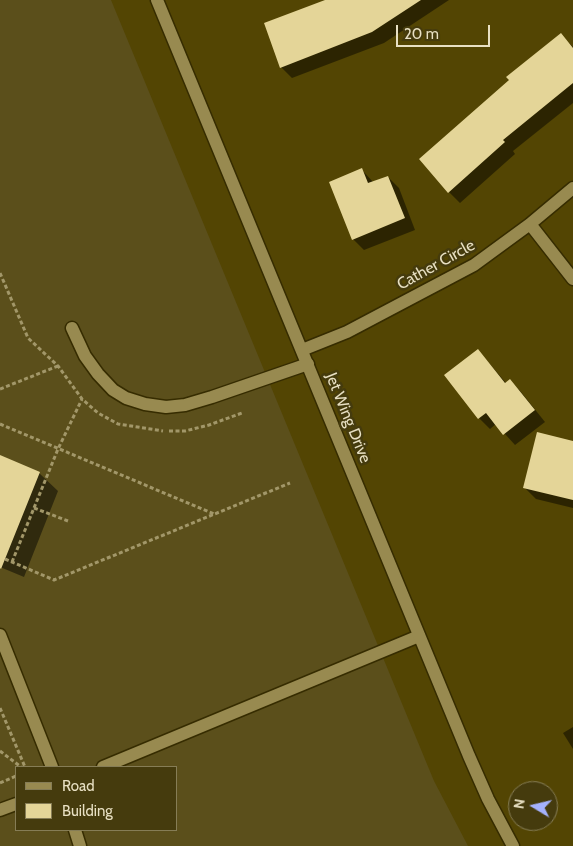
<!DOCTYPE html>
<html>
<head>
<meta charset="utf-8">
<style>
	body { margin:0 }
	#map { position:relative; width:573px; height:846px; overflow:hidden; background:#534503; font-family:Cabin,sans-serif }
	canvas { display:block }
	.legend { position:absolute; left:15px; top:766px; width:162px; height:65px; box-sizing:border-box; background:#453b0d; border:1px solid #867d56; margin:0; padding:6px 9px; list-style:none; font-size:15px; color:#e8e0c3 }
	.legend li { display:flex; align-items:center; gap:10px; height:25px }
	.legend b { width:25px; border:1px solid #867d56 }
	.north { position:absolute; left:508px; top:781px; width:50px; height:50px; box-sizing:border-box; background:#453b0d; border:1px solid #867d56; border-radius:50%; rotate:279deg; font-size:14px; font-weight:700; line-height:20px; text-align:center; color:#e8e0c3 }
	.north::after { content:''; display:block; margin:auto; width:18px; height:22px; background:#a4b1fc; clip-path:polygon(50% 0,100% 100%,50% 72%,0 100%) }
	.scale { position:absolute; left:396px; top:25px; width:94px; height:22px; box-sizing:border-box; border:2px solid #e8e0c3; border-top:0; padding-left:6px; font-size:15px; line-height:18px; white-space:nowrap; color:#e8e0c3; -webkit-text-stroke:4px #453b0d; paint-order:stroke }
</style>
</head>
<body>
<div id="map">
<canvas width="573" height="846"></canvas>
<ul class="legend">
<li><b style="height:6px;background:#988a50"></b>Road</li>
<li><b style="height:14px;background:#e4d598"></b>Building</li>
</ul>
<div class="north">N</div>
<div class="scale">20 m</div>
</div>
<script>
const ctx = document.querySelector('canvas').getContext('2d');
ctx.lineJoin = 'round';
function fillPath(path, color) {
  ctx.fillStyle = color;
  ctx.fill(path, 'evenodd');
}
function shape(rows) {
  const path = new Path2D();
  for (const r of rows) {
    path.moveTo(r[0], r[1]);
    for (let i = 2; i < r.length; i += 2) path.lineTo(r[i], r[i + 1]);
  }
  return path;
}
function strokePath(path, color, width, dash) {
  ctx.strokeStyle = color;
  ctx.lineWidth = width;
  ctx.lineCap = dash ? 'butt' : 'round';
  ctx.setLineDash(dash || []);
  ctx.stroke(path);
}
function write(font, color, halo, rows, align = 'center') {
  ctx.font = font + ' Cabin,sans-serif';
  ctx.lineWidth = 5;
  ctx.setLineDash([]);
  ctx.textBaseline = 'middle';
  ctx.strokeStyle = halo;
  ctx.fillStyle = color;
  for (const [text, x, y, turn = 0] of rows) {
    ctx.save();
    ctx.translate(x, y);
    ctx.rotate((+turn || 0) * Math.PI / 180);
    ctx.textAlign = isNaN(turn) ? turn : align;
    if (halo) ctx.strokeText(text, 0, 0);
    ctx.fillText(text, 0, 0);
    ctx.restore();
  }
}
fillPath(shape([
	[0,0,111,0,434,781,468,846,0,846],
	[16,767,176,767,176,830,16,830]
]), '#5b4f1b');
fillPath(shape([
	[339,0,449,0,384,43,292,78,281,67],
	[560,34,573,47,573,103,513,151,515,154,460,203,449,192],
	[362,170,374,183,388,177,399,188,415,230,364,250,353,239],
	[478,350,506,383,510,380,521,392,545,422,515,445,496,424,490,429,479,418],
	[573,442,573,508,536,499,525,488],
	[0,456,39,473,58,491,24,577,0,567],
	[573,727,573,749,563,733]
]), '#0007');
fillPath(shape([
	[325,0,421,0,372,32,280,68,264,23],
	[561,33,573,48,573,83,503,140,505,142,448,193,419,159,509,80,506,77],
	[362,168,368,183,388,176,405,218,352,240,329,182],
	[478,349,505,383,510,379,535,410,503,435,486,413,478,419,444,375],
	[537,432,573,441,573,500,523,488],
	[0,455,40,472,1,569,0,568]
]), '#e4d598');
const service = shape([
	[72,328,85,356,98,374,113,390,126,398,145,404,166,407,185,405,212,397,308,364],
	[0,635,52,767],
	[103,767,419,636],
	[0,810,16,804],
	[75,830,80,846]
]);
const minor = shape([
	[530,224,573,279],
	[302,350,347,332,474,265,530,224,573,188]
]);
const secondary = shape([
	[157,0,469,756,488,799,513,846]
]);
strokePath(service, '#362c00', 15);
strokePath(minor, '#362c00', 15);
strokePath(secondary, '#362c00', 15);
strokePath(shape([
	[0,273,28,338,58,366,82,399,98,413,118,424,163,431],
	[0,389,58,366],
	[0,424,214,514],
	[169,431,185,431,209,425,242,413],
	[34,508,68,521],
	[5,559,54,580,290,483],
	[12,562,58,449,82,399],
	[0,708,25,767],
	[0,751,21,767],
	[0,783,16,776]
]), '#a29769', 3, [4, 2.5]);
strokePath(service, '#988a50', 12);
strokePath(minor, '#988a50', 12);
strokePath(secondary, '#988a50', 12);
write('16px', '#e8e0c3', '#453b0d', [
	["Cather Circle",436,265,-29],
	["Jet Wing Drive",348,418,68]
]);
</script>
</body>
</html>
